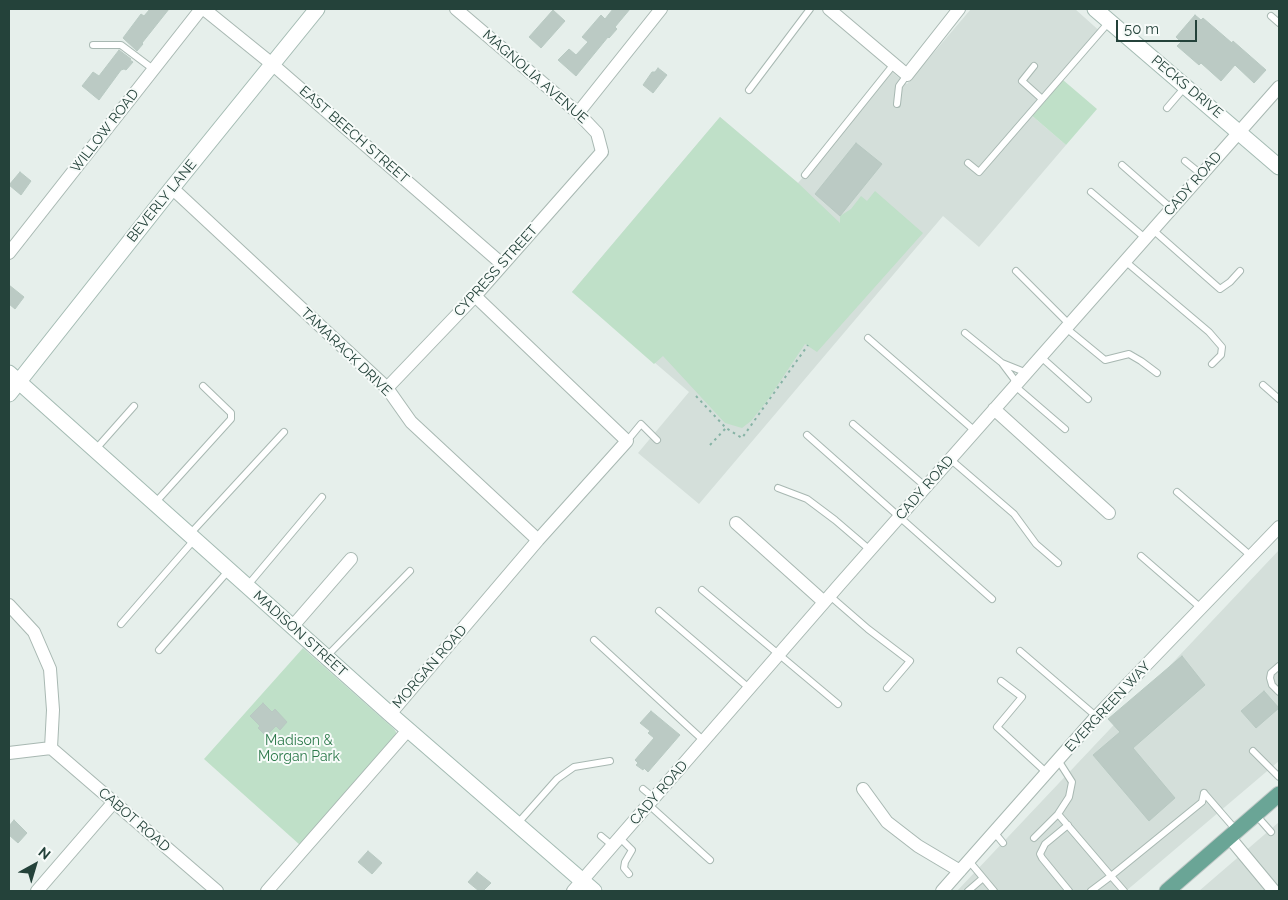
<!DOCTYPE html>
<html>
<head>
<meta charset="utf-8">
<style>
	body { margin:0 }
	#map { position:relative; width:1288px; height:900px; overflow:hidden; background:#e6efeb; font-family:Raleway,sans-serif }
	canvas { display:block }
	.frame { position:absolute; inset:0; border:10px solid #24423a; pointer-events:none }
	.north { position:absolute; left:10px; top:840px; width:50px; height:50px; -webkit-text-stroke:4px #f7fbf9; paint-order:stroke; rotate:39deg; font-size:14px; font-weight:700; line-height:20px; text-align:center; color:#24423a }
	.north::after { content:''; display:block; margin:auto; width:18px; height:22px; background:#24423a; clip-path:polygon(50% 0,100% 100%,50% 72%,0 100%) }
	.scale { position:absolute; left:1116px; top:20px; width:81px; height:22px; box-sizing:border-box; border:2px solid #24423a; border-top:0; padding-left:6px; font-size:15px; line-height:18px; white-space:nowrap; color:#24423a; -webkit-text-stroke:4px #f7fbf9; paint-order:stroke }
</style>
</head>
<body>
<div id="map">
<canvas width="1288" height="900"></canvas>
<div class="frame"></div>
<div class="north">N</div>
<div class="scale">50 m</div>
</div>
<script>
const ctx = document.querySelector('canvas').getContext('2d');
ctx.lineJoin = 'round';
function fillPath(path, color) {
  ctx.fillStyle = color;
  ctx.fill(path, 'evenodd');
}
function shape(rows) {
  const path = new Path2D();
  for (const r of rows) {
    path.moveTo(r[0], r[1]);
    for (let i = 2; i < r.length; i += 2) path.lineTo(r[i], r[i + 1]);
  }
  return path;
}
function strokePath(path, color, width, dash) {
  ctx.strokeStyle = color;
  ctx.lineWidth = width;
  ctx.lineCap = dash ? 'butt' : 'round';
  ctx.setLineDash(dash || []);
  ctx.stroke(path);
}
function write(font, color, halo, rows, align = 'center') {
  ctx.font = font + ' Raleway,sans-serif';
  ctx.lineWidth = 4;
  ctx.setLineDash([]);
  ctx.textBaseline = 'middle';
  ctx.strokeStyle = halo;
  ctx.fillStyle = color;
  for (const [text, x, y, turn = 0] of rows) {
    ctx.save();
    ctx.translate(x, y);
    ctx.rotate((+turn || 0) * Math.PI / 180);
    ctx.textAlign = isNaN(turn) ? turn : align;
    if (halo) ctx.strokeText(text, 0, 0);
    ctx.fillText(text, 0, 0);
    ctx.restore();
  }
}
fillPath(shape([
	[971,9,1075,9,1103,34,1030,114,1066,145,979,247,943,216,699,504,638,453,689,392,572,292,720,117,798,183,892,72,907,84],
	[1279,550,1279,761,1126,891,957,891],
	[1279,822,1279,891,1199,891]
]), '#d4dfda');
fillPath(shape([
	[1063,80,1097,109,1066,145,1030,114,1035,113],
	[720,117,798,183,840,223,840,216,851,209,861,196,867,201,875,191,923,233,817,352,805,344,767,401,751,421,742,428,725,423,663,356,654,364,572,292],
	[303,648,394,729,396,732,396,736,300,845,204,759]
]), '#bfe0c8');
const building = shape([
	[150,9,169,9,142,43,143,44,137,51,123,38,141,14,144,16,150,9],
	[613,9,630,9,615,27,617,29,609,38,608,37,576,76,558,60,569,49,576,55,588,42,582,37,601,15,605,19,613,9],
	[553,10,565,21,541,48,529,37,553,10],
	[1195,15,1201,20,1203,18,1232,43,1233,41,1266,70,1254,83,1235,65,1221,81,1201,63,1199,65,1177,46,1181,42,1176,37,1195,15],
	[119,50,131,59,130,60,133,62,126,70,124,69,121,70,99,100,82,86,93,72,99,76,119,50],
	[658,68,667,75,653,93,643,85,652,72,655,72,658,68],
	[856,143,882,164,840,216,815,194,856,143],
	[20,172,31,181,21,195,9,185,20,172],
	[9,285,24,297,15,309,9,304,9,285],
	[1182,656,1205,685,1133,748,1175,798,1149,821,1093,755,1120,732,1108,719,1182,656],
	[1264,691,1279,708,1256,728,1241,711,1264,691],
	[263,703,272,712,275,709,287,722,280,730,276,726,266,736,258,728,260,726,250,716,263,703],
	[651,711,680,735,648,772,644,768,643,770,636,765,638,763,635,760,654,738,648,733,650,731,640,723,651,711],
	[14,820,27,833,18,843,9,835,9,826,14,820],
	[368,851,382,863,372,874,358,862,368,851],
	[477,872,491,883,483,891,479,891,468,882,477,872]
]);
fillPath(building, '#bbcac4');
strokePath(building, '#b8c9c2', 1);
const lane = shape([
	[1271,16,1279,23],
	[93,45,121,45,153,69],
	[1034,66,1022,81,1042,99],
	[749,90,810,9],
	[897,104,899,86,907,75],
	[1167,108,1185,87],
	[1185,161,1201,174],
	[968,163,979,172,1109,22],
	[1122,165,1171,208],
	[805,175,894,64],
	[1091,192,1145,238],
	[1153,230,1220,289,1230,282,1240,271],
	[1125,261,1209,332,1222,347,1221,355,1212,364],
	[1016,271,1069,324],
	[1066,328,1105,360,1129,354,1141,361,1157,373],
	[965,333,1002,363],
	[868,338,975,431],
	[1041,357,1088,399],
	[1027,373,1002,363,1014,379,1015,386,1065,429],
	[1263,385,1279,399],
	[853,424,926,487],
	[807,435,992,599],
	[627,441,641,424,657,440],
	[95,450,134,406],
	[950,459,1014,514,1036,544,1058,563],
	[778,488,807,499,835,520,870,550],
	[1177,492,1251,556],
	[155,503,231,419,231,413,203,386],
	[190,534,284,432],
	[1141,556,1201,608],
	[248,585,322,497],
	[702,590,838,704],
	[830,596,868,629,910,661,887,688],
	[659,611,749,688],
	[121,624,194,540],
	[594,640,704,741],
	[159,650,229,570],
	[1020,651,1097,717],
	[327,656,410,571],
	[1279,666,1271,673,1270,678,1272,685,1279,692],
	[1001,681,1022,697,997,727,1047,773],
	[1253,751,1279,777],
	[1058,760,1072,782,1069,797,1058,814],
	[643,789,654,798],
	[1204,793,1236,830],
	[649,805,710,860],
	[1256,815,1271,832],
	[518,823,557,779,574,767,610,761],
	[1068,825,1045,844,1040,854,1042,858,1069,891],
	[994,832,1003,843],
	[601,836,613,846],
	[620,838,632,850,625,862,624,868,629,874],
	[1034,838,1058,814,1111,876,1202,802,1204,793],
	[969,861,994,891],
	[968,891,983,878],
	[1091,891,1111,876,1124,891]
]);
const street = shape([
	[204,9,272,64,502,264],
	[829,9,907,75,959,9],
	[578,113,661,9],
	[172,188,387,388,411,422,538,540],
	[9,253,201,9],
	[387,388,475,296,602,152,597,133,578,113,456,9],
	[994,409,1109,513],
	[736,523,824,602],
	[9,605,34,632,50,669,53,710,51,748],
	[292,627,351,559],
	[51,748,217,891],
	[9,753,51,748],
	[863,789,887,822,918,846,960,871],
	[1230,838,1274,891],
	[37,891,113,803],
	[267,891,408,730,390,714,538,540,627,441,475,296],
	[573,891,840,584,1279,87],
	[942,891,1095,718,1279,527]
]);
const secondary = shape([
	[1095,9,1279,167],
	[9,373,390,714,594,891],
	[9,394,172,188,317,9]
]);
const primary = shape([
	[1167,891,1279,794]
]);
strokePath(lane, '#a8b8b2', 8);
strokePath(street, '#a8b8b2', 14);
strokePath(secondary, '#a4bbb3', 17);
strokePath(primary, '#c2cac8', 17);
strokePath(shape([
	[696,396,726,428,742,438,808,345],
	[710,445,726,428]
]), '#86b3a5', 2, [2.5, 4]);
strokePath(lane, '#fff', 6);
strokePath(street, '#fff', 12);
strokePath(secondary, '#fff', 15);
strokePath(primary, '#6aa596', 15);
write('14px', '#24423a', '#f7fbf9', [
	["MAGNOLIA AVENUE",535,77,41],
	["PECKS DRIVE",1187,87,40],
	["WILLOW ROAD",105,131,-52],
	["EAST BEECH STREET",354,135,41],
	["CADY ROAD",1193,184,-49],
	["BEVERLY LANE",162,201,-51],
	["CYPRESS STREET",496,271,-48],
	["TAMARACK DRIVE",346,352,44],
	["CADY ROAD",925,488,-49],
	["MADISON STREET",300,634,42],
	["MORGAN ROAD",430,667,-49],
	["EVERGREEN WAY",1108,707,-47],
	["CADY ROAD",659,793,-49],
	["CABOT ROAD",134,820,41]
]);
write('14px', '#2d7a4b', '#f7fbf9', [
	["Madison &",299,741],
	["Morgan Park",299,757]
]);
</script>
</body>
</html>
